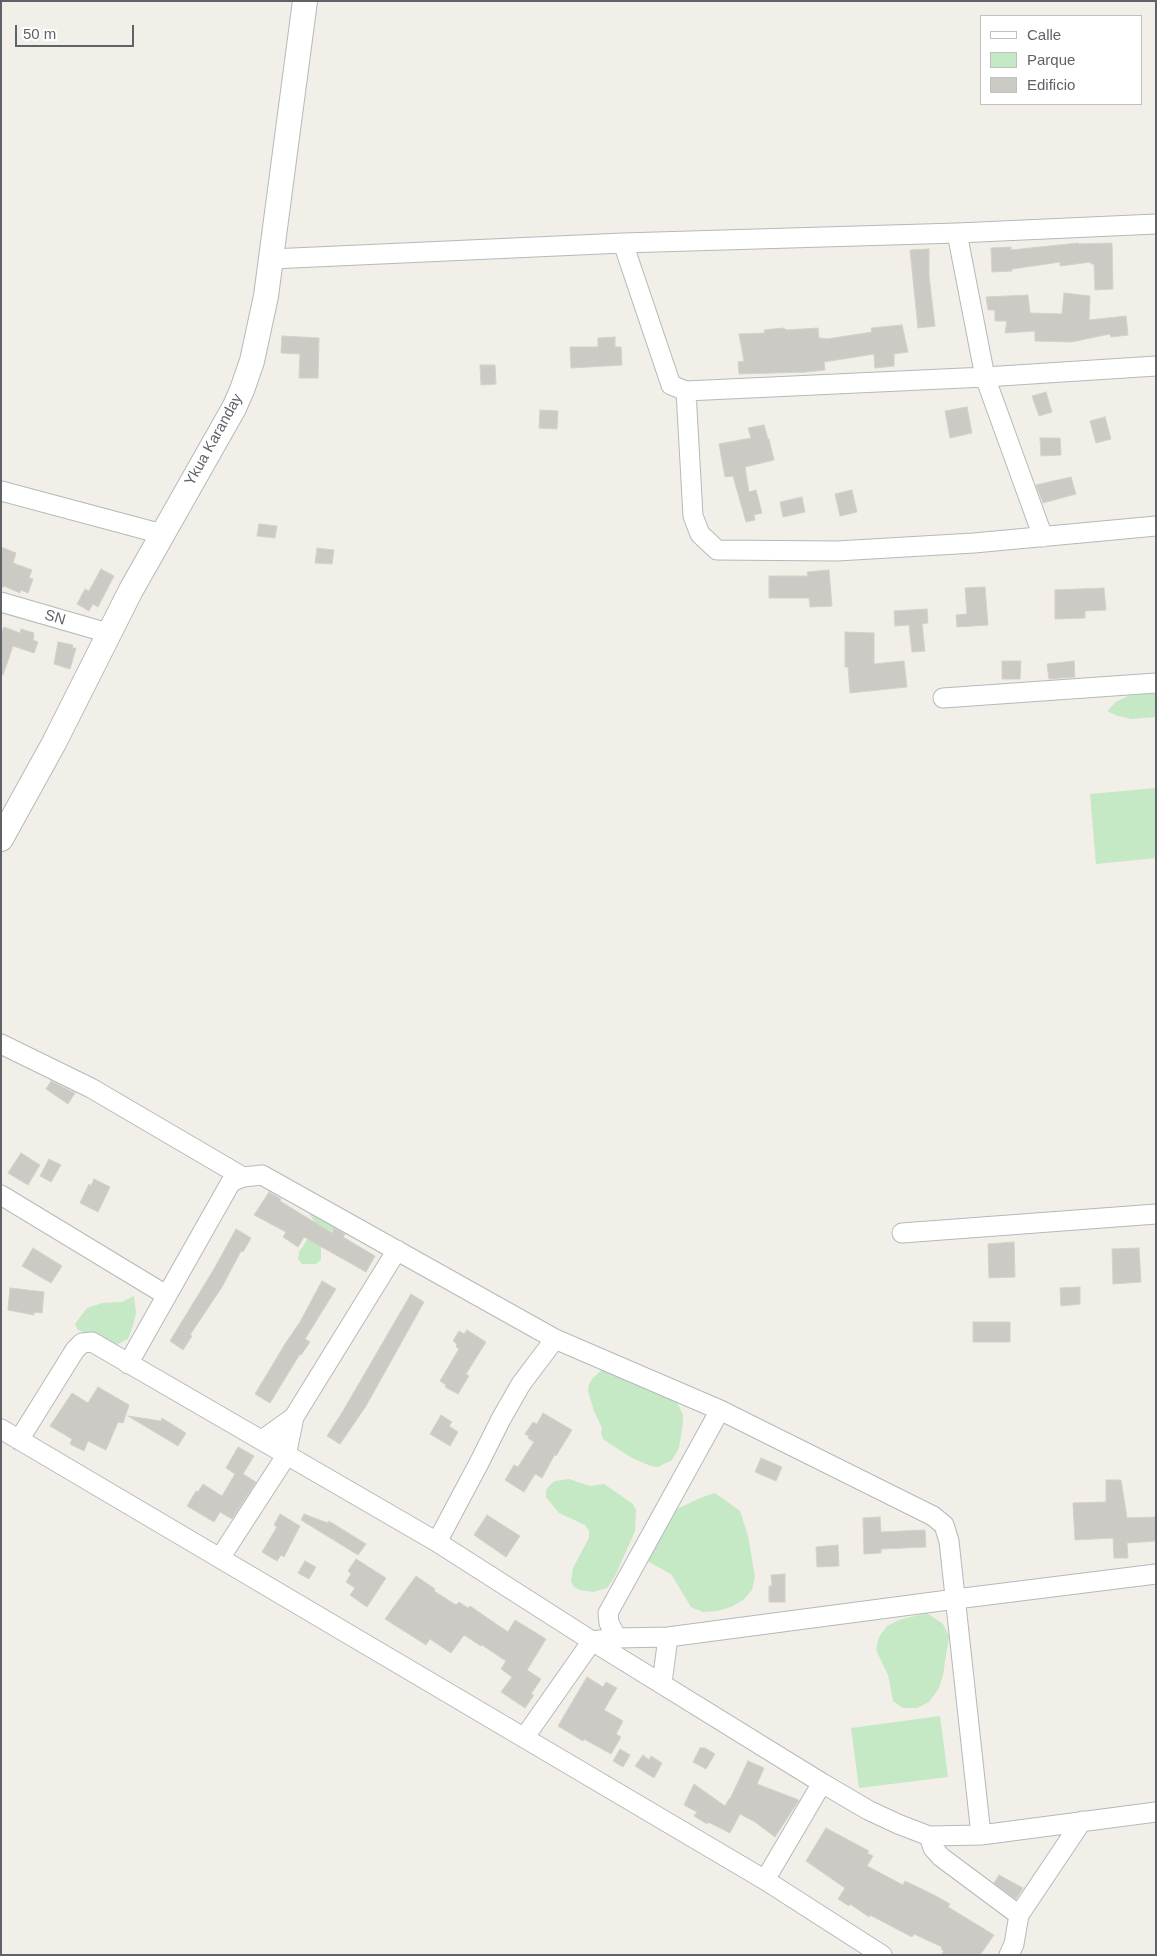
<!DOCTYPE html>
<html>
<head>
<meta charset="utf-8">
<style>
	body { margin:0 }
	#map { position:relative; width:1157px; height:1956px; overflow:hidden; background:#f1efe8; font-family:Arial,sans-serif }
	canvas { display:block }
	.frame { position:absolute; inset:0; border:2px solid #5f6368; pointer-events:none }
	.legend { position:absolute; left:980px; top:15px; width:162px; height:90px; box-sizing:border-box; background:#fff; border:1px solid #bfc1c3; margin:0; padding:6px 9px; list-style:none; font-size:15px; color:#5f6368 }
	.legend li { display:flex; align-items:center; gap:10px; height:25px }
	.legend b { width:25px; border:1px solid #bfc1c3 }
	.scale { position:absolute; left:15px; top:25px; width:119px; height:22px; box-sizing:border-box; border:2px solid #5f6368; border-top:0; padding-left:6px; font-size:15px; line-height:18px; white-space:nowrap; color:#5f6368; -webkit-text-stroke:4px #fff; paint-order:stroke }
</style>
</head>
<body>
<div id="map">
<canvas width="1157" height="1956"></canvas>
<div class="frame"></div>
<ul class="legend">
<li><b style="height:6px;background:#fff"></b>Calle</li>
<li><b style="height:14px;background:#c5e8c5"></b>Parque</li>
<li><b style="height:14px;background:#cccac5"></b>Edificio</li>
</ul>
<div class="scale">50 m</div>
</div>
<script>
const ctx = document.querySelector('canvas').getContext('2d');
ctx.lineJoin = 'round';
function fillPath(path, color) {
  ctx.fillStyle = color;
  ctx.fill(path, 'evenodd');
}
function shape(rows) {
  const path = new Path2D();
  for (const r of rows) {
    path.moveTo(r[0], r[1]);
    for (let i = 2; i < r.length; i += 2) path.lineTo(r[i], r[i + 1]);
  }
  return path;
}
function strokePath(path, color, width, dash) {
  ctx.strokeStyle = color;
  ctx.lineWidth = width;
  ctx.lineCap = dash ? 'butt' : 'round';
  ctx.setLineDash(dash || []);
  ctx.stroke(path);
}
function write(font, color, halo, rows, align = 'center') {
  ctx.font = font + ' Arial,sans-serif';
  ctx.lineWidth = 4.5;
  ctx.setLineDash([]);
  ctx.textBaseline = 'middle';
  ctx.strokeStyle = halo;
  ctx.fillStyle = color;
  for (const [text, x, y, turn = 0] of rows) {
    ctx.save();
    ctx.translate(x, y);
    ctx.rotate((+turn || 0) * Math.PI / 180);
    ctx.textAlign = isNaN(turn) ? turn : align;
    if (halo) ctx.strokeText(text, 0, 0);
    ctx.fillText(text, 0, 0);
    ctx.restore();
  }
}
fillPath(shape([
	[1142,694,1156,694,1156,717,1131,719,1118,716,1107,711,1116,702,1128,696],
	[1156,788,1156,858,1096,864,1090,794],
	[300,1204,336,1226,321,1243,321,1260,316,1264,302,1264,298,1259,299,1252,307,1240,314,1221,309,1213,300,1207],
	[134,1296,136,1313,133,1326,128,1339,116,1345,78,1330,75,1324,87,1308,102,1303,122,1302],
	[604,1368,672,1397,677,1402,683,1415,683,1422,679,1448,672,1460,658,1467,651,1466,632,1458,604,1440,601,1434,602,1428,594,1411,588,1391,589,1384,593,1378],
	[569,1479,590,1486,604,1484,633,1504,636,1510,635,1531,615,1576,607,1588,593,1592,580,1590,574,1587,571,1581,573,1568,589,1538,589,1531,585,1525,559,1513,546,1497,546,1490,550,1485,555,1481],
	[715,1493,740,1511,748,1536,755,1577,752,1590,743,1600,731,1607,717,1611,703,1612,691,1607,671,1574,649,1562,641,1552,653,1527,675,1510,700,1498],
	[927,1613,943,1624,949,1636,943,1675,939,1688,929,1702,917,1708,903,1708,893,1701,888,1675,876,1650,879,1637,887,1626,899,1620],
	[940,1716,948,1777,859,1788,851,1728]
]), '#c5e8c5');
const building = shape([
	[1078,243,1078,244,1112,243,1113,289,1095,290,1094,264,1091,264,1091,262,1060,266,1060,262,1012,269,1012,271,992,272,991,248,1011,247,1011,250,1078,243],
	[929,249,929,276,935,326,918,328,910,250,929,249],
	[1064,293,1090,296,1089,320,1126,316,1128,335,1111,337,1110,334,1071,342,1035,341,1035,331,1005,333,1007,321,995,321,995,310,988,310,986,297,1028,295,1030,313,1062,314,1064,293],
	[902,325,908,352,894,354,894,366,875,368,874,354,824,362,825,370,806,372,739,374,738,362,744,361,739,334,765,333,764,330,783,328,787,330,818,328,819,338,827,339,872,332,871,328,902,325],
	[282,336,319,338,318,378,299,378,300,354,281,353,282,336],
	[615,337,615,347,621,347,622,365,571,368,570,347,598,347,598,338,615,337],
	[480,365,495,365,496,384,481,385,480,365],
	[1046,392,1052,412,1039,416,1032,396,1046,392],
	[967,407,972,433,950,438,945,411,967,407],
	[540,410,558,411,557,429,539,428,540,410],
	[1105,417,1111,439,1096,443,1090,421,1105,417],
	[764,425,768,439,769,439,774,460,745,467,749,492,756,490,762,513,754,515,755,520,746,522,733,476,725,477,719,444,751,438,748,428,764,425],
	[1040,438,1060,438,1061,455,1041,456,1040,438],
	[1071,477,1076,494,1043,503,1036,485,1071,477],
	[852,490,857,512,840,516,835,494,852,490],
	[802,497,805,512,783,517,780,502,802,497],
	[259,524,277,526,275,538,257,536,259,524],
	[1,547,16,553,13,563,32,570,29,578,33,579,28,593,21,590,20,593,4,586,1,589,1,547],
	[317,548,334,550,332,564,315,563,317,548],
	[101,569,114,576,98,607,93,604,89,611,77,604,85,589,89,591,101,569],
	[829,570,832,606,810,607,809,598,769,598,769,576,808,576,807,572,829,570],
	[985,587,988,625,957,627,956,615,967,614,965,588,985,587],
	[1104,588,1106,610,1085,611,1085,618,1055,619,1055,590,1104,588],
	[927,609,928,623,922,624,925,651,912,652,909,625,895,626,894,611,927,609],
	[4,627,20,633,21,629,34,633,33,640,38,642,34,653,13,646,3,675,1,675,1,633,4,627],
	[845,632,874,633,874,664,904,661,907,687,850,693,848,667,845,667,845,632],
	[58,642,73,645,72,648,76,648,70,669,54,664,58,642],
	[1002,661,1021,661,1020,679,1002,679,1002,661],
	[1074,661,1075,677,1049,679,1047,664,1074,661],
	[51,1081,75,1093,68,1104,46,1089,51,1081],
	[21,1153,40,1165,28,1185,8,1173,21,1153],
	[49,1159,61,1165,51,1182,40,1176,49,1159],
	[94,1179,110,1187,98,1212,80,1203,89,1184,91,1186,94,1179],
	[269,1192,281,1199,280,1201,332,1233,334,1228,345,1234,343,1237,375,1256,366,1272,304,1237,298,1247,283,1237,286,1232,254,1215,269,1192],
	[236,1229,251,1238,243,1252,241,1251,222,1287,190,1335,192,1336,183,1350,170,1341,214,1269,236,1229],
	[1014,1242,1015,1277,989,1278,988,1244,1014,1242],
	[33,1248,62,1266,51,1283,22,1266,33,1248],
	[1139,1248,1141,1282,1113,1284,1112,1249,1139,1248],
	[322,1281,336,1289,305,1339,310,1342,301,1355,300,1354,270,1403,255,1394,285,1344,300,1322,322,1281],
	[1080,1287,1080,1304,1061,1306,1060,1288,1080,1287],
	[10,1288,44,1292,42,1313,34,1312,34,1315,8,1310,10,1288],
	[411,1294,424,1302,366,1406,340,1444,327,1436,343,1411,411,1294],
	[973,1322,1010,1322,1010,1342,973,1342,973,1322],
	[467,1330,486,1342,466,1374,469,1376,458,1394,445,1387,446,1385,440,1381,459,1349,456,1347,457,1344,453,1341,459,1331,464,1334,467,1330],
	[98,1387,129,1405,123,1423,118,1422,106,1450,88,1441,84,1451,70,1444,72,1439,50,1426,72,1393,88,1403,98,1387],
	[543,1413,572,1430,556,1456,555,1454,542,1478,535,1474,524,1492,505,1480,514,1465,518,1467,534,1442,528,1438,529,1436,525,1434,533,1422,537,1424,543,1413],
	[441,1415,452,1422,449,1426,458,1432,450,1446,430,1434,441,1415],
	[128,1416,161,1421,162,1418,186,1433,178,1446,128,1416],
	[238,1447,254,1456,243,1474,256,1482,232,1519,220,1512,214,1522,187,1506,196,1491,198,1492,203,1484,222,1496,235,1474,226,1468,238,1447],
	[761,1458,782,1467,776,1481,755,1472,761,1458],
	[1106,1480,1121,1480,1127,1518,1156,1517,1156,1541,1127,1543,1128,1558,1114,1558,1113,1538,1075,1540,1073,1503,1106,1502,1106,1480],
	[280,1514,300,1526,284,1557,281,1555,277,1561,262,1552,277,1527,274,1525,280,1514],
	[304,1514,328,1523,329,1521,366,1544,358,1555,301,1520,304,1514],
	[487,1515,520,1536,506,1557,474,1535,487,1515],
	[880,1517,881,1532,925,1530,926,1547,881,1549,881,1553,864,1554,863,1518,880,1517],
	[838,1545,839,1566,817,1567,816,1547,838,1545],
	[356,1559,386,1578,367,1607,350,1595,355,1588,346,1582,351,1574,348,1571,356,1559],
	[305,1561,316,1567,309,1579,298,1573,305,1561],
	[785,1574,785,1602,769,1602,769,1586,772,1586,771,1575,785,1574],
	[416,1576,435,1589,434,1591,456,1605,459,1602,468,1608,470,1606,508,1632,515,1620,546,1639,527,1670,541,1679,531,1694,534,1695,525,1708,501,1692,512,1677,501,1669,506,1661,482,1645,481,1646,464,1635,451,1653,430,1639,426,1645,385,1619,416,1576],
	[587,1677,603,1687,606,1682,617,1688,604,1710,623,1721,616,1734,621,1737,611,1754,584,1739,583,1741,558,1726,587,1677],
	[700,1748,705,1748,715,1754,706,1769,693,1762,700,1748],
	[620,1749,630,1755,623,1767,613,1761,620,1749],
	[643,1755,649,1760,651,1756,662,1763,654,1778,635,1766,643,1755],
	[748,1761,764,1768,757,1784,799,1800,775,1837,755,1822,740,1814,730,1833,708,1822,707,1824,694,1816,697,1812,684,1805,694,1784,725,1806,729,1799,730,1799,748,1761],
	[826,1828,869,1851,867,1853,873,1856,867,1866,903,1885,905,1881,934,1895,950,1904,948,1907,994,1935,980,1955,941,1955,944,1951,941,1949,942,1947,914,1934,912,1937,870,1915,869,1917,850,1904,849,1906,838,1899,845,1888,806,1861,826,1828],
	[999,1875,1023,1888,1016,1899,994,1883,999,1875]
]);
fillPath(building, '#cccac5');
strokePath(building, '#d6d1c6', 1);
const minor = shape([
	[957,233,985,377,1043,537],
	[623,243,957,233,1156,224],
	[271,259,623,243,671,385,686,391,985,377,1156,366],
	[686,391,693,516,700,534,717,550,837,551,974,543,1156,526],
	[1,491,162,534],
	[1,602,108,633],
	[943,698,1156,683],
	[1,1044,91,1088,243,1177],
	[1,1195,166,1295],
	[902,1233,1156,1214],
	[128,1364,231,1182,243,1177,262,1175,555,1339,720,1410,933,1516,944,1525,949,1541,981,1835],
	[1,1429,765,1880,882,1955],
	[19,1440,75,1350,82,1343,92,1342,437,1542,592,1641,822,1783,868,1810,898,1824,929,1836,981,1835,1156,1812],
	[262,1440,294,1417],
	[437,1542,479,1463,501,1419,521,1384,555,1339],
	[220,1558,286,1456,294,1417,397,1250],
	[617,1638,609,1623,608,1613,720,1410],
	[662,1683,668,1637],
	[524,1738,592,1641,617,1638,668,1637,956,1599,1156,1574],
	[929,1836,933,1848,941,1857,1019,1915],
	[765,1880,822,1783],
	[1009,1955,1014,1944,1019,1915,1082,1821]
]);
const tertiary = shape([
	[1,839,54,743,131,590,234,408,242,390,252,361,266,296,305,1]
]);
strokePath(minor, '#b5b8bc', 21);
strokePath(tertiary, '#b5b8bc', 26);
strokePath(minor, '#fff', 19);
strokePath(tertiary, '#fff', 24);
write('15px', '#5f6368', '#fff', [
	["Ykua Karanday",214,440,-61],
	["SN",55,618,16]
]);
</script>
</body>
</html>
